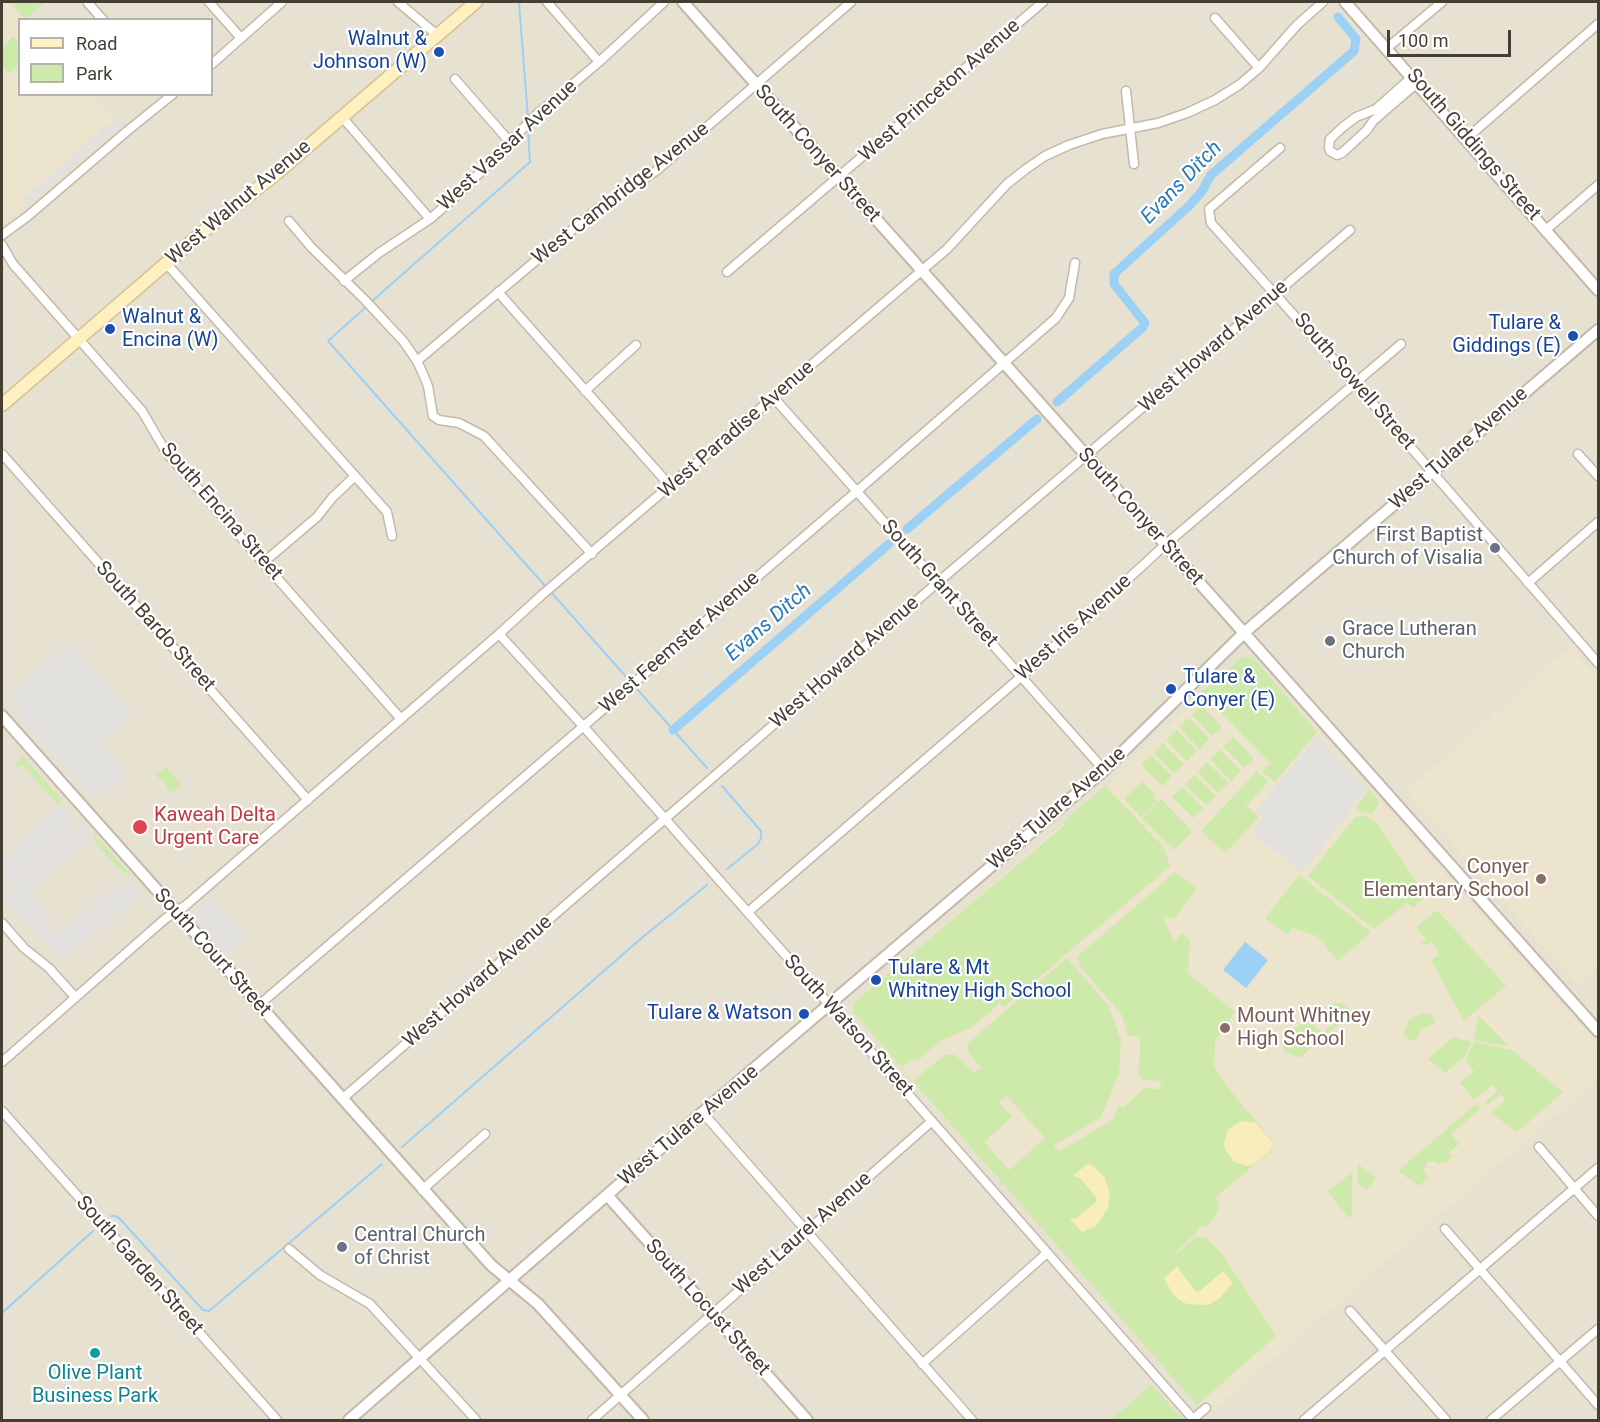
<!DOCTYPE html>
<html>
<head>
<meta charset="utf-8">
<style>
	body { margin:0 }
	#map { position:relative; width:1600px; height:1422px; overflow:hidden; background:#f3eee4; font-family:Roboto,sans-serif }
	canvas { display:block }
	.frame { position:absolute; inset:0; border:3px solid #453e33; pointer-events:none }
	.legend { position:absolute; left:18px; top:18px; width:195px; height:78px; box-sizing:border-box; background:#fff; border:2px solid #b5b2ad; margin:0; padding:8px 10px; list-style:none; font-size:18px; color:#453e33 }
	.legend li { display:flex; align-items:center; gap:12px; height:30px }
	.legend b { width:30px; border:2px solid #b5b2ad }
	.scale { position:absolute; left:1387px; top:30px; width:124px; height:27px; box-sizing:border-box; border:3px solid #453e33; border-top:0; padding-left:8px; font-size:18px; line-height:21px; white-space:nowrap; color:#453e33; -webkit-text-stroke:4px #fff; paint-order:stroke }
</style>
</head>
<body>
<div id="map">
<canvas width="1600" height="1422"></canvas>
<div class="frame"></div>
<ul class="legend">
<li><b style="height:8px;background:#fff0c2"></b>Road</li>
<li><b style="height:16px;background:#cdeaaa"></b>Park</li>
</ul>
<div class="scale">100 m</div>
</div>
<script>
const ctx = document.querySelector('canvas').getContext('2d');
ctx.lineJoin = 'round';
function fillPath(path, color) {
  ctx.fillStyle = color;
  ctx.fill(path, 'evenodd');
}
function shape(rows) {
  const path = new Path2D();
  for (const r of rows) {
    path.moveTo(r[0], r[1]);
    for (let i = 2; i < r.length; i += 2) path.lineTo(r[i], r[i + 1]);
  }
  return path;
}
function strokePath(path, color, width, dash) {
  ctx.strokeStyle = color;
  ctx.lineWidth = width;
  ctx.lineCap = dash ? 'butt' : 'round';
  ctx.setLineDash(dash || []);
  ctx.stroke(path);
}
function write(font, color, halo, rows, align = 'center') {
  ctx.font = font + ' Roboto,sans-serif';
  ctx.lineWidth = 4.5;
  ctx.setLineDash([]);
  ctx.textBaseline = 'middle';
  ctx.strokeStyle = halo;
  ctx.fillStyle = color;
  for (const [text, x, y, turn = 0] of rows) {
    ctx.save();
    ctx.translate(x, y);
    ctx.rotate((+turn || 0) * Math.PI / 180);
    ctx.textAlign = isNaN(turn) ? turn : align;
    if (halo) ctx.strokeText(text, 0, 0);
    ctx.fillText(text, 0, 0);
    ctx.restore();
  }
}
fillPath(shape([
	[2,2,1598,2,1598,1420,2,1420],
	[20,20,212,20,212,94,20,94]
]), '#e7e1d2');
fillPath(shape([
	[2,2,9,2,26,19,20,20,20,94,94,95,122,126,20,212,2,223],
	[1570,647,1598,679,1598,967,1577,985,1406,791],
	[1241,657,1253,658,1598,1045,1598,1079,1208,1415,852,1012,852,1004,1113,780]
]), '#ede4cd');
fillPath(shape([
	[9,2,45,2,25,19],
	[13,36,19,43,19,63,9,73,2,65,2,47],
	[1241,657,1253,658,1317,732,1275,782,1262,772,1270,763,1201,692,1212,685],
	[1201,705,1222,727,1212,736,1192,715],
	[1189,718,1209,739,1200,749,1179,727],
	[1176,730,1197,751,1187,761,1166,740],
	[1233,737,1254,759,1244,768,1223,747],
	[1163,743,1184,764,1174,773,1154,752],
	[1220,750,1241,771,1231,781,1210,759],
	[1151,755,1172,776,1162,786,1141,765],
	[23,756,59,797,62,802,58,805,23,765,18,768,15,764],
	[1207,762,1228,783,1218,793,1198,772],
	[166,767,181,784,171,793,165,786,167,784,164,781,162,782,156,775],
	[1257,771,1268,782,1218,836,1247,806,1259,817,1225,853,1201,831],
	[1195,775,1216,796,1206,805,1185,784],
	[1142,781,1155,794,1153,797,1157,801,1141,817,1124,799],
	[1105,786,1163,846,1170,866,1004,1007,1000,1003,971,1028,941,1040,917,1061,913,1058,902,1068,853,1012,853,1005,857,1000,1065,825,1063,822],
	[1182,787,1203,808,1193,818,1172,797],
	[1369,790,1379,802,1376,810,1372,814,1361,812,1356,808],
	[1161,799,1192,831,1174,850,1142,818],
	[1365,816,1374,820,1380,825,1379,827,1425,894,1424,898,1413,908,1407,903,1374,929,1308,876,1355,817],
	[93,833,133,877,119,870,95,842],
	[1175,872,1197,888,1174,919,1165,917,1164,919,1174,942,1182,933,1190,940,1188,973,1235,1012,1215,1042,1214,1066,1225,1084,1272,1141,1272,1150,1216,1197,1220,1205,1208,1227,1198,1227,1197,1232,1166,1262,1196,1237,1206,1238,1222,1254,1276,1336,1197,1405,913,1081,946,1054,956,1055,974,1073,981,1067,967,1051,968,1043,1067,958,1108,1005,1121,1040,1119,1074,1101,1117,1053,1146,1060,1151,1114,1119,1118,1105,1124,1107,1145,1088,1160,1089,1161,1081,1143,1080,1138,1073,1141,1037,1128,1036,1122,1015,1079,965,1081,963,1076,958],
	[1007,1096,1045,1138,1009,1170,984,1142,1012,1117,999,1102],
	[1299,875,1371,932,1338,961,1317,936,1293,928,1287,935,1265,918],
	[1437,910,1506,986,1464,1021,1431,960,1439,955,1432,942,1423,946,1421,943,1426,940,1417,927],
	[1341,1003,1353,1011,1315,1045,1313,1043,1310,1045,1312,1047,1300,1058,1285,1052,1281,1040,1291,1030,1309,1019,1313,1020,1316,1029,1324,1032,1333,1024,1331,1015,1322,1012,1331,1004],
	[1428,1012,1428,1014,1431,1013,1435,1023,1420,1030,1416,1040,1413,1041,1404,1036,1405,1033,1403,1032,1409,1021,1415,1016],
	[1479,1016,1509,1046,1476,1041,1474,1038],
	[1453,1037,1471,1042,1465,1056,1445,1073,1428,1059],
	[1474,1042,1512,1050,1563,1092,1517,1132,1491,1113,1506,1100,1501,1094,1487,1105,1484,1103,1498,1091,1492,1085,1474,1099,1468,1094,1470,1092,1459,1083,1474,1071,1466,1060],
	[1476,1104,1481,1108,1451,1134,1459,1144,1449,1152,1452,1157,1444,1164,1442,1162,1439,1165,1436,1161,1427,1162,1426,1167,1422,1169,1429,1177,1419,1186,1398,1171],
	[1358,1164,1376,1178,1366,1190,1358,1184],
	[1352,1172,1352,1215,1349,1218,1328,1192],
	[1152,1385,1183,1420,1111,1420,1149,1387]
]), '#cdeaaa');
fillPath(shape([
	[1241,1121,1256,1123,1272,1142,1271,1150,1253,1165,1247,1166,1234,1162,1225,1149,1224,1143,1228,1130],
	[1087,1164,1093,1166,1105,1178,1110,1194,1108,1208,1096,1226,1082,1232,1070,1219,1076,1218,1096,1202,1096,1197,1080,1178,1073,1176],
	[1178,1266,1180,1271,1196,1291,1200,1291,1223,1271,1233,1283,1232,1284,1220,1298,1208,1305,1187,1304,1179,1300,1172,1293,1164,1278]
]), '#faedbc');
fillPath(shape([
	[114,119,121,127,27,206,22,200],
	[72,640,132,715,101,743,129,773,108,792,104,788,94,797,68,769,68,764,65,766,7,700,15,693,14,691],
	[1317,736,1368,788,1302,872,1252,833,1264,817,1256,811],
	[60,806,77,825,2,890,2,862,18,847,16,844],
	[82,825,91,836,91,838,29,892,46,911,41,916,59,935,120,883,123,886,130,880,142,893,62,963,2,895],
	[211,899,245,937,227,953,193,915]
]), '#e3e1dd');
fillPath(shape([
	[1245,942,1268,960,1246,988,1223,970]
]), '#9cd0f4');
strokePath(shape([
	[519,2,528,118],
	[371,302,530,162,528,127],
	[367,306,328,341,546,587],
	[550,591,707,768],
	[722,786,761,831,761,838,758,844,727,869],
	[402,1147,644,936,707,885],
	[111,1216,115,1216,119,1218,203,1310,209,1311,382,1164],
	[2,1313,93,1231]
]), '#9cd0f4', 2);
strokePath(shape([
	[1057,402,1143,327,1145,323,1114,284,1114,274,1190,205,1202,191,1211,175,1354,51,1356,39,1338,17],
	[907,529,1037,419],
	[673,730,889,544]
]), '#9cd0f4', 9);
const minor = shape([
	[209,2,241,38],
	[398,2,437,35],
	[547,2,599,62],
	[88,3,103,20],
	[1215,18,1259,68],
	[1387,48,1442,2],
	[212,64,282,2],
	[1412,77,1376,109,1356,117,1343,127,1330,139,1329,147,1330,151,1337,155,1342,153,1367,130,1373,121,1417,83],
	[455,79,509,141],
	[1126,91,1134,164],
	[342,117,430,219],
	[1467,138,1598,24],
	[1280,148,1209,209,1211,223,1354,382,1598,663],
	[289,221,311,247,365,300,404,342,417,361,423,374,428,386,433,416,439,420,459,423,484,436,592,554],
	[1547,229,1598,185],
	[2,235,28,216,126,132,173,94],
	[2,245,13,264,142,411,166,452,401,719],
	[166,263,387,512,392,536],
	[727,272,1043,2],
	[344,281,379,253,430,219,462,191,535,116,599,62,664,2],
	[498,292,671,487],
	[417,361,597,209,656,171,851,2],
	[585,391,636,345],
	[774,398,1104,770],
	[2,454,308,800],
	[1578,454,1598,476],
	[264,562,317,517,332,498,355,476],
	[1528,583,1598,522],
	[499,634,583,726,865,1045,1194,1420],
	[748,912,1022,676,1165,545,1401,344],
	[2,923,24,948,49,968,75,997],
	[259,1005,856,492,1056,318,1069,298,1075,263],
	[2,1062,166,918,185,906,499,634,543,594,947,249,1007,184,1026,169,1045,156,1069,145,1102,134,1158,123,1187,113,1215,100,1239,85,1259,68,1297,25,1323,2],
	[342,1099,937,583,1350,230],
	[2,1111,277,1420],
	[703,1113,972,1420],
	[1539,1147,1598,1216],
	[422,1190,485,1134],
	[1445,1229,1598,1405],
	[289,1249,320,1275,370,1304,476,1420],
	[1350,1311,1446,1420],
	[922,1364,1047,1253],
	[1193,1419,1206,1408],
	[592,1420,932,1121],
	[1304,1420,1598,1168],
	[1491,1420,1598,1329]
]);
const tertiary = shape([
	[683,2,1598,1031],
	[1345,2,1598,290],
	[2,716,465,1236,491,1265,538,1304,643,1420],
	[607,1195,807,1420],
	[349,1420,662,1147,1104,770,1245,632,1598,330]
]);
const secondary = shape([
	[2,405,199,235,277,173,476,2]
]);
strokePath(minor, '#c2b9a9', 11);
strokePath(tertiary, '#c2b9a9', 14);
strokePath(secondary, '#d5c391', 15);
strokePath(minor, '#fff', 8);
strokePath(tertiary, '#fff', 10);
strokePath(secondary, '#fff0c2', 12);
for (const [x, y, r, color] of [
	[439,52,6,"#1a4fb4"],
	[110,329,6,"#1a4fb4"],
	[1573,336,6,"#1a4fb4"],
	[1495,548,6,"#6b7280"],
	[1330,641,6,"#6b7280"],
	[1171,689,6,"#1a4fb4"],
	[140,827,8,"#e0444e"],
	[1541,879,6,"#8d6e63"],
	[876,980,6,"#1a4fb4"],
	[804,1014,6,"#1a4fb4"],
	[1225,1028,6,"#8d6e63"],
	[342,1247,6,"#6b7280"],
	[95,1353,6,"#0f9aa8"]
]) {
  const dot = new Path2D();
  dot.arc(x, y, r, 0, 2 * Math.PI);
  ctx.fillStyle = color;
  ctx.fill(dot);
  strokePath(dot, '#fff', 2);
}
write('20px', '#164399', '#fff', [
	["Walnut &",427,40],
	["Johnson (W)",427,63],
	["Walnut &",122,318,"left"],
	["Encina (W)",122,341,"left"],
	["Tulare &",1561,324],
	["Giddings (E)",1561,347],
	["Tulare &",1183,678,"left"],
	["Conyer (E)",1183,701,"left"],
	["Tulare & Mt",888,969,"left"],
	["Whitney High School",888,992,"left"],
	["Tulare & Watson",792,1014]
], 'right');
write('20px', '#453e33', '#fff', [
	["West Princeton Avenue",940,91,-41],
	["South Giddings Street",1473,145,49],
	["West Vassar Avenue",508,146,-43],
	["South Conyer Street",817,154,48],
	["West Cambridge Avenue",621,194,-38],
	["West Walnut Avenue",239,203,-40],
	["West Howard Avenue",1214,347,-41],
	["South Sowell Street",1354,382,49],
	["West Paradise Avenue",737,430,-41],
	["West Tulare Avenue",1459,449,-41],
	["South Encina Street",221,512,49],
	["South Conyer Street",1140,517,48],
	["South Grant Street",939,584,48],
	["South Bardo Street",155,627,48],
	["West Iris Avenue",1074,628,-42],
	["West Feemster Avenue",680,643,-41],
	["West Howard Avenue",845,663,-41],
	["West Tulare Avenue",1057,809,-41],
	["South Court Street",212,953,48],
	["West Howard Avenue",478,982,-41],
	["South Watson Street",848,1026,48],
	["West Tulare Avenue",689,1126,-40],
	["West Laurel Avenue",803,1234,-41],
	["South Garden Street",139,1266,48],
	["South Locust Street",707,1308,48]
]);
write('20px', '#5b616d', '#fff', [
	["First Baptist",1483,536,"right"],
	["Church of Visalia",1483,559,"right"],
	["Grace Lutheran",1342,630],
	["Church",1342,653],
	["Central Church",354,1236],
	["of Christ",354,1259]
], 'left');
write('20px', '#be3a42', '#fff', [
	["Kaweah Delta",154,816],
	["Urgent Care",154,839]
], 'left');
write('20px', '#785e54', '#fff', [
	["Conyer",1529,868],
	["Elementary School",1529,891],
	["Mount Whitney",1237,1017,"left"],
	["High School",1237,1040,"left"]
], 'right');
write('20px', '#0d838f', '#fff', [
	["Olive Plant",95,1374],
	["Business Park",95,1397]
]);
write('italic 21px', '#277ab7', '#fff', [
	["Evans Ditch",1182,183,-46],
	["Evans Ditch",769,623,-41]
]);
</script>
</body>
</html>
